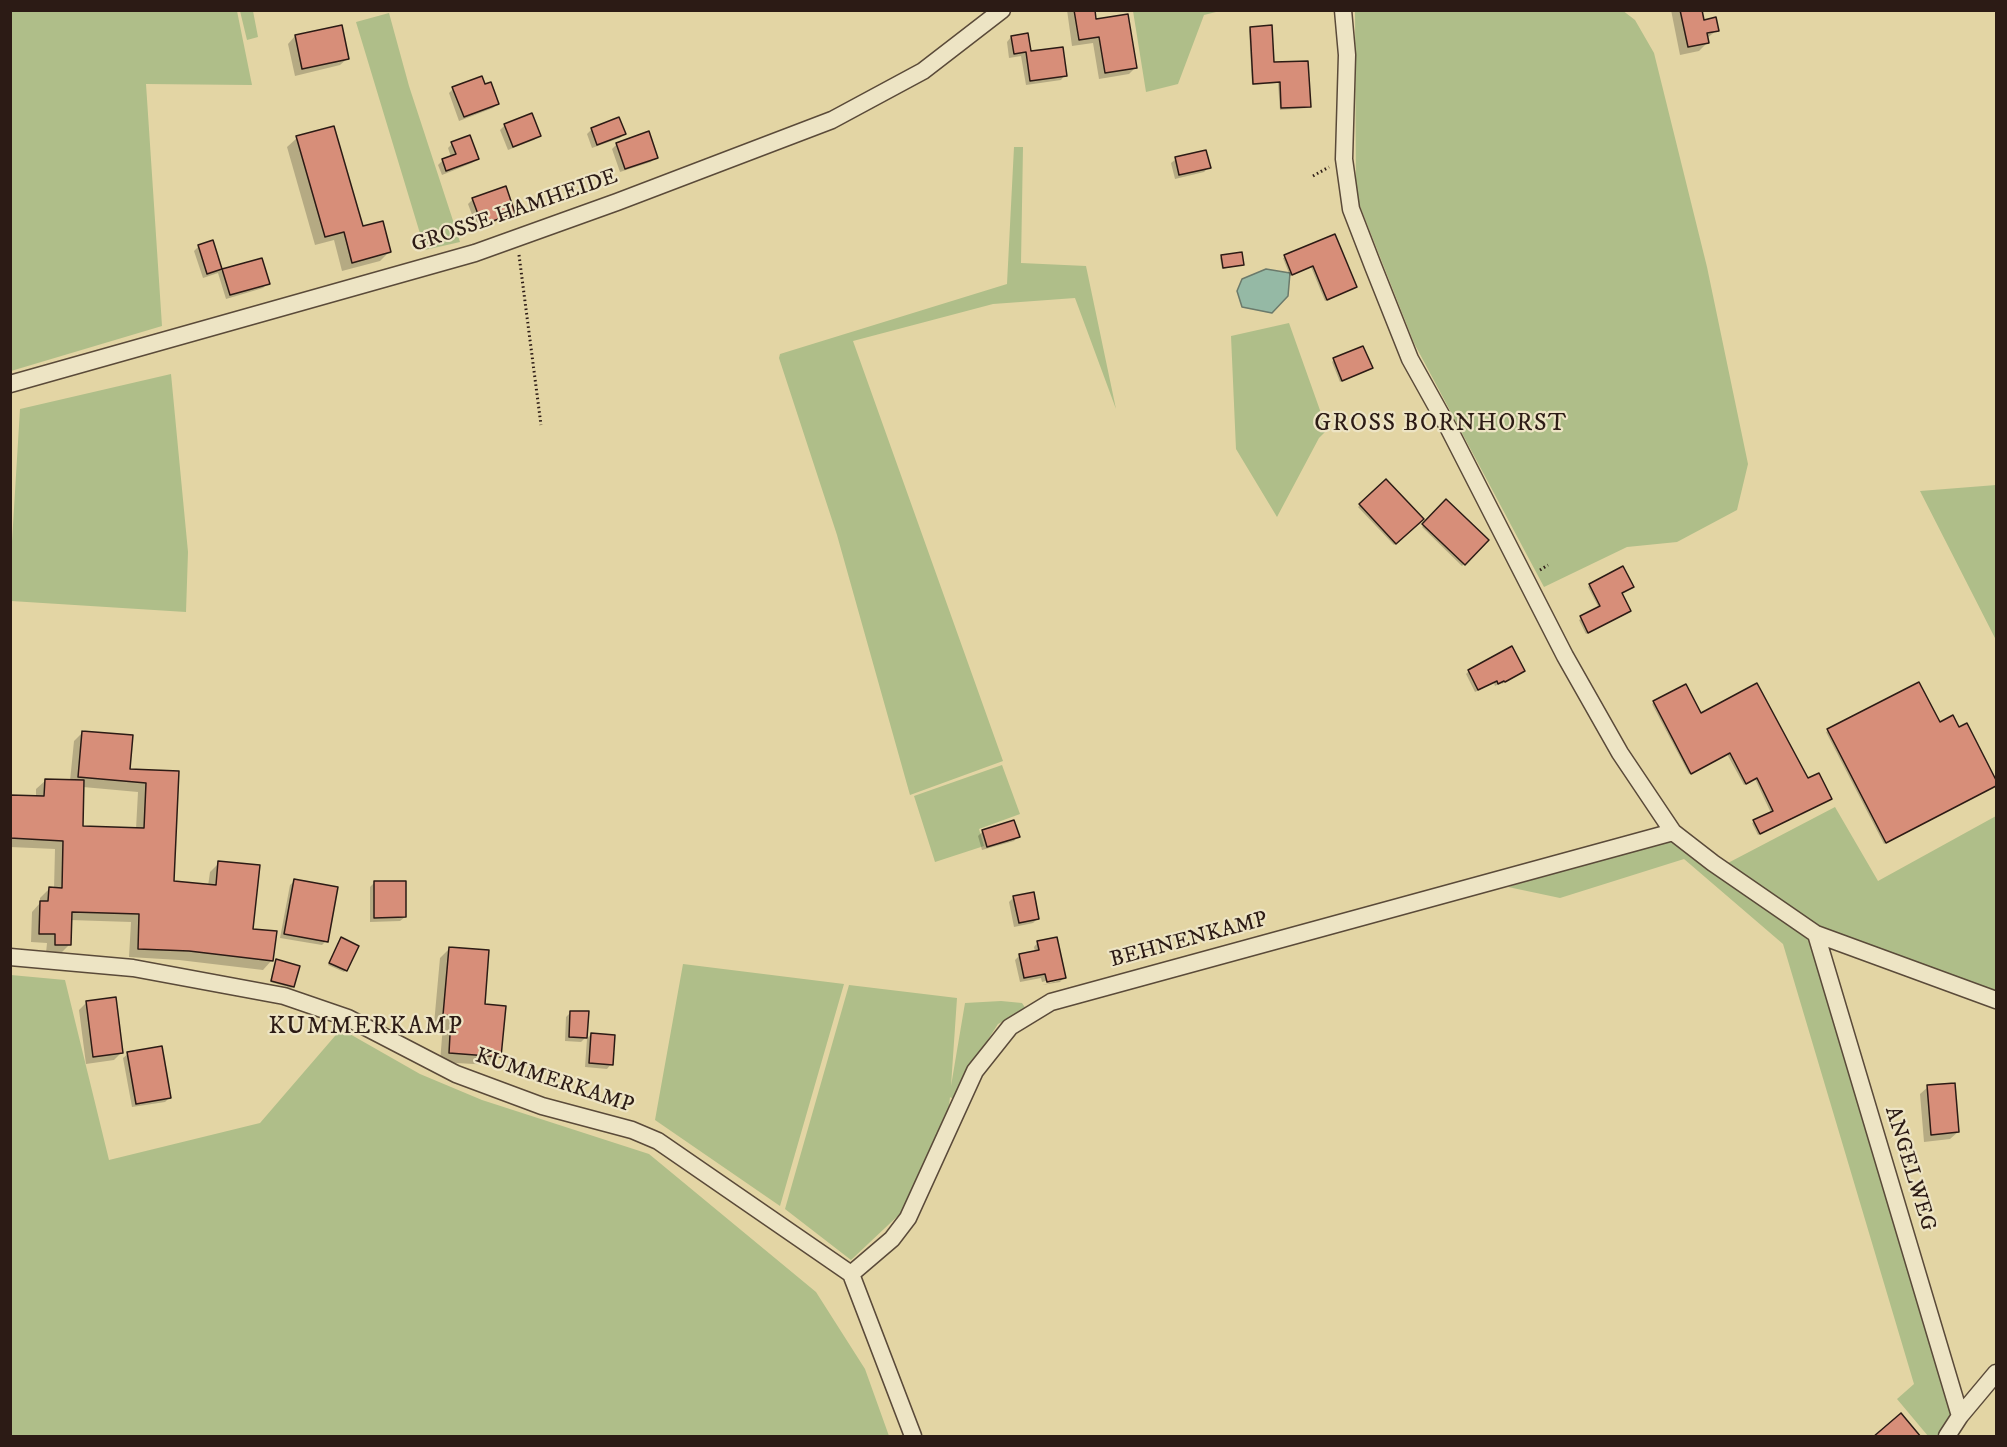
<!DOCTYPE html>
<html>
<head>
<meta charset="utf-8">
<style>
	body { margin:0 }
	#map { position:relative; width:2007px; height:1447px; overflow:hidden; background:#e3d5a4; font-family:"IM FELL DW Pica",serif }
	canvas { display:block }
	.frame { position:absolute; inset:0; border:12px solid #2c1b15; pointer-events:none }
</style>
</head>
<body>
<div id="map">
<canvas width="2007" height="1447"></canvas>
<div class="frame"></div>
</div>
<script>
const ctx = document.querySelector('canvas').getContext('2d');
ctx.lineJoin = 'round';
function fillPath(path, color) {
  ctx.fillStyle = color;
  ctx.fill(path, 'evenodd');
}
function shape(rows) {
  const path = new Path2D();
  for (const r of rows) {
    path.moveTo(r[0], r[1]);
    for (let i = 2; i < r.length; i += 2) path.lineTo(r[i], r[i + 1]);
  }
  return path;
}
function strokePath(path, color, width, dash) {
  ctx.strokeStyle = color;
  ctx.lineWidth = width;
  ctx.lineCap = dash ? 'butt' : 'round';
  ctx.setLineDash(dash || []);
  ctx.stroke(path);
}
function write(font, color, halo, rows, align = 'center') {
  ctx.font = font + ' "IM FELL DW Pica",serif';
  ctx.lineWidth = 4.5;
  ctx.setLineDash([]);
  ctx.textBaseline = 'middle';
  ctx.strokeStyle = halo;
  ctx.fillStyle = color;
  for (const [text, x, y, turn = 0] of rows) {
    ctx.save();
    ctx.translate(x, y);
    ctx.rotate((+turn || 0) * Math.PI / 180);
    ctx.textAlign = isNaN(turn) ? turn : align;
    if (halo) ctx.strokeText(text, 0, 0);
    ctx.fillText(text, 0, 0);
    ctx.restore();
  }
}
fillPath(shape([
	[11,10,237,11,252,85,146,84,162,326,11,371],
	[1622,10,1635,20,1654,53,1707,267,1748,464,1737,510,1677,542,1627,547,1544,587,1414,343,1356,196,1355,11],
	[240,11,253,11,258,37,247,40],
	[1133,11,1133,10,1220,11,1204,15,1178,84,1146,92],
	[389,13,409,86,460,242,425,250,356,22],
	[1014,147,1023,147,1021,263,1086,266,1116,409,1075,298,993,304,853,341,1003,761,910,795,837,535,779,358,780,354,1007,284],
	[1289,323,1327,430,1319,438,1277,517,1236,449,1231,336],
	[171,374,188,552,186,612,11,601,11,558,20,409],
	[1996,485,1996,640,1920,491],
	[1002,765,1020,814,979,829,984,846,935,862,914,796],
	[1835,807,1878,881,1996,816,1996,992,1815,928,1726,864],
	[1672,837,1809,936,1954,1414,1940,1436,1928,1436,1897,1399,1914,1384,1783,944,1684,859,1560,898,1508,887],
	[683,964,844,984,780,1206,655,1120],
	[11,975,65,980,109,1160,260,1123,341,1029,420,1074,482,1100,649,1154,816,1292,865,1369,889,1436,11,1436],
	[849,985,957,998,951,1086,965,1003,1001,1001,1022,1003,1026,1009,998,1024,971,1066,957,1101,950,1097,949,1106,902,1212,851,1260,785,1209]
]), '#afbe89');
const water = shape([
	[1266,269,1290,273,1288,296,1272,313,1242,307,1237,291,1242,279,1266,269]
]);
fillPath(water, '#95b9a5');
strokePath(water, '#6b7a6b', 1.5);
fillPath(shape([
	[1067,10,1093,10,1095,21,1136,67,1129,74,1099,79,1093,43,1072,46],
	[1671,10,1700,10,1702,21,1717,30,1706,39,1707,43,1699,51,1680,55],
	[1250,28,1272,64,1309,106,1307,108,1280,110,1278,83,1252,85,1249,30],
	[295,36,348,58,340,65,295,76,288,44],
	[1011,37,1030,53,1065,75,1061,80,1026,85,1021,56,1009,58,1007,42],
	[453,89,498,103,493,108,459,121,449,93],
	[505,125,539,136,534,140,508,150,500,130],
	[592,129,624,134,620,138,592,148,587,134],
	[297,138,362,228,389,252,380,261,342,271,334,240,315,245,287,147],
	[452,144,477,159,472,163,442,175,438,165,443,160,451,157,448,148],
	[617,144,656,157,651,162,620,172,612,149],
	[1176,159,1209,167,1204,172,1175,179,1171,163],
	[473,199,514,213,509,217,477,228,468,204],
	[1335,236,1356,287,1325,301,1311,267,1290,276,1283,258],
	[212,242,221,271,261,260,268,283,263,288,226,299,218,273,203,278,194,251,199,246],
	[1222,256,1243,265,1222,269,1220,258],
	[1334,360,1369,370,1340,382,1332,362],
	[1386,481,1421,519,1394,545,1358,507],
	[1446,501,1486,540,1462,566,1422,527],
	[1590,585,1630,589,1621,594,1628,613,1586,634,1579,620,1599,608,1588,587],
	[1469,671,1523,671,1502,684,1501,683,1495,686,1494,683,1475,692,1466,674],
	[1654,702,1700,715,1807,780,1828,801,1758,835,1752,823,1771,813,1755,779,1744,785,1727,754,1689,774,1652,704],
	[1966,725,1996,785,1884,844,1826,732,1828,731,1958,729],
	[83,732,129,770,177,772,172,882,208,886,210,872,219,863,252,930,272,960,263,970,179,960,129,957,131,922,70,920,69,945,60,954,46,953,47,943,31,942,32,912,40,903,40,898,49,889,54,889,55,849,10,847,10,797,36,797,36,789,46,780,70,781,74,741],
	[83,787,138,792,136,829,82,827],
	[983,831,1018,836,1014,841,982,850,978,836],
	[295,881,326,941,322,945,280,938,290,885],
	[374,883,405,917,400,921,370,922,370,887],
	[1014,897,1038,918,1033,923,1014,927,1009,902],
	[340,941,346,970,344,972,328,965],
	[1038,942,1064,977,1060,982,1042,985,1061,980,1061,977,1042,982,1041,978,1020,982,1015,960,1020,955,1035,952,1034,947],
	[449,949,483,1005,500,1056,490,1065,440,1062,443,1025,434,1024,440,958],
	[277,961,293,987,291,988,270,982],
	[86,1003,122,1052,114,1060,86,1064,79,1010],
	[571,1012,586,1037,581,1042,565,1041,566,1017],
	[591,1034,611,1064,607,1069,585,1067,587,1039],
	[128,1054,170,1097,165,1102,132,1107,123,1058],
	[1928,1087,1958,1132,1950,1139,1924,1142,1920,1094]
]), '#0003');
const building = shape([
	[1074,10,1095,10,1096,19,1128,14,1137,68,1105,73,1099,37,1079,40,1074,10],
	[1680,10,1702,10,1704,20,1716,17,1719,31,1707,33,1709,43,1688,47,1680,10],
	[342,25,349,59,302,69,295,35,342,25],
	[1272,25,1274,62,1308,61,1311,107,1281,108,1280,82,1253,84,1250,27,1272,25],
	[1028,33,1031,51,1063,47,1067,76,1030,81,1026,52,1014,54,1011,36,1028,33],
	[482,76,485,84,491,82,499,104,464,117,452,87,482,76],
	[532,113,541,136,513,147,504,124,532,113],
	[619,117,626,134,597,145,591,128,619,117],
	[334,126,363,226,383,221,391,252,352,263,344,232,325,237,296,136,334,126],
	[649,131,658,158,625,169,616,143,649,131],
	[470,135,479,159,446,171,442,159,456,154,451,142,470,135],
	[1206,150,1211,168,1179,175,1175,157,1206,150],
	[506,186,515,213,482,225,472,198,506,186],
	[1335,234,1357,287,1327,300,1313,266,1292,275,1284,255,1335,234],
	[213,240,222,269,207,274,198,245,213,240],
	[1242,252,1244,265,1223,268,1221,255,1242,252],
	[262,258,270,284,230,295,222,269,262,258],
	[1363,346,1373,368,1342,381,1333,358,1363,346],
	[1386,479,1424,519,1396,544,1359,504,1386,479],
	[1446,499,1489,540,1465,565,1422,524,1446,499],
	[1623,566,1634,587,1622,593,1631,611,1588,633,1580,616,1600,606,1589,584,1623,566],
	[1512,646,1525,671,1505,682,1504,681,1498,684,1497,681,1478,690,1468,670,1512,646],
	[1919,682,1940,722,1953,715,1959,727,1967,723,1996,780,1996,786,1886,843,1827,729,1919,682],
	[1757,683,1808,778,1819,773,1832,799,1760,834,1753,820,1773,811,1757,778,1746,784,1730,753,1691,774,1653,701,1686,684,1701,713,1757,683],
	[82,731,133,735,130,769,179,771,174,881,216,885,218,861,260,865,253,929,277,931,273,961,189,951,138,949,139,914,72,912,71,945,55,945,55,934,39,934,40,901,48,901,49,887,62,888,63,841,10,838,10,795,44,796,45,779,84,780,83,826,144,828,146,783,78,777,82,731],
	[1014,820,1020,837,987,847,982,830,1014,820],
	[294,879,338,887,328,942,284,934,294,879],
	[374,881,406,881,406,917,374,918,374,881],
	[1034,892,1039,919,1019,923,1013,896,1034,892],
	[341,937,359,946,347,971,329,963,341,937],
	[1057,937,1066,978,1047,982,1045,974,1024,978,1019,954,1039,950,1037,941,1057,937],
	[449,947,489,950,485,1004,506,1006,501,1057,449,1053,451,1016,443,1015,449,947],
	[276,959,300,966,294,987,271,981,276,959],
	[116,997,123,1053,93,1057,86,1001,116,997],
	[570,1011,589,1011,587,1038,569,1037,570,1011],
	[591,1033,615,1035,613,1065,589,1063,591,1033],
	[162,1046,171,1098,136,1104,127,1052,162,1046],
	[1955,1083,1959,1132,1931,1135,1927,1085,1955,1083],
	[1901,1413,1921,1437,1873,1437,1901,1413]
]);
fillPath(building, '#d78e79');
strokePath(building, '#2c1b15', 1.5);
const minor = shape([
	[1343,10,1347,55,1344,159,1351,209,1373,266,1410,359,1449,429,1565,656,1620,753,1673,832,1713,863,1816,934,1996,1000],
	[10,384,475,253,617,202,832,120,923,71,1002,10],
	[1816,934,1960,1416],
	[10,957,133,968,284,996,348,1018,456,1074,542,1106,632,1130,658,1141,851,1274,913,1436],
	[851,1274,892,1239,908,1218,975,1071,1010,1027,1051,1002,1673,832],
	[1947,1436,1960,1416,1996,1373]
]);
strokePath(minor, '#5a4a39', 19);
strokePath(shape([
	[1313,176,1329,167],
	[519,255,541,425],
	[1540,570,1548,565]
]), '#2c1b15', 3, [1.5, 3]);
strokePath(minor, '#ede4c4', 16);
write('22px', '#2c1b15', '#ede4c4', [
	["GROSSE HAMHEIDE",515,212,-19],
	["BEHNENKAMP",1189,941,-15],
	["KUMMERKAMP",554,1082,18],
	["ANGELWEG",1909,1169,73]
]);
ctx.letterSpacing = '1.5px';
write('24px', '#2c1b15', '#ede4c4', [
	["GROSS BORNHORST",1441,425],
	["KUMMERKAMP",366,1028]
]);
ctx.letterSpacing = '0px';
</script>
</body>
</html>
